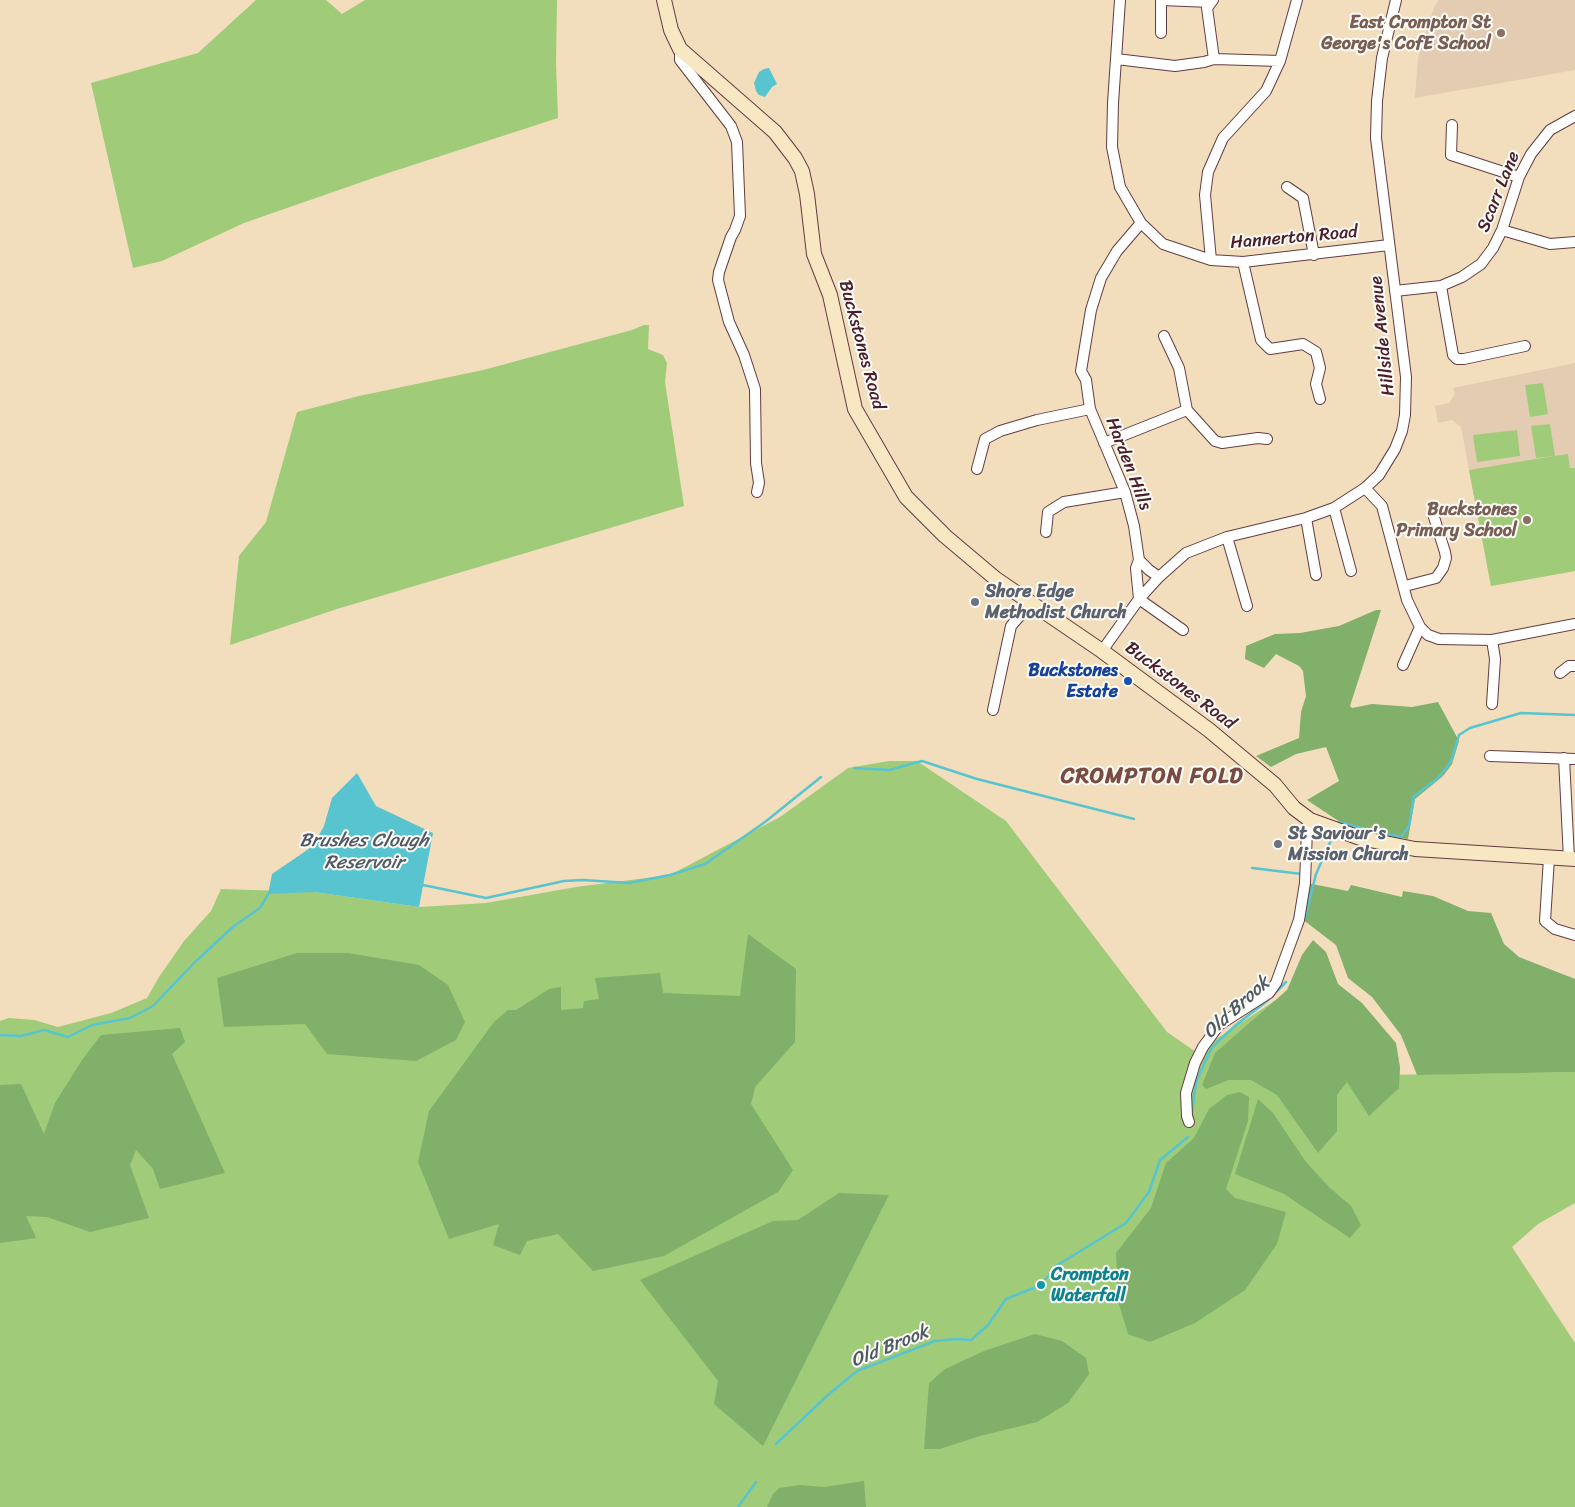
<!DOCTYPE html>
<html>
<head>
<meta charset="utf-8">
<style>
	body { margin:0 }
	canvas { display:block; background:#f2ddbd }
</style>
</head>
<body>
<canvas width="1575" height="1507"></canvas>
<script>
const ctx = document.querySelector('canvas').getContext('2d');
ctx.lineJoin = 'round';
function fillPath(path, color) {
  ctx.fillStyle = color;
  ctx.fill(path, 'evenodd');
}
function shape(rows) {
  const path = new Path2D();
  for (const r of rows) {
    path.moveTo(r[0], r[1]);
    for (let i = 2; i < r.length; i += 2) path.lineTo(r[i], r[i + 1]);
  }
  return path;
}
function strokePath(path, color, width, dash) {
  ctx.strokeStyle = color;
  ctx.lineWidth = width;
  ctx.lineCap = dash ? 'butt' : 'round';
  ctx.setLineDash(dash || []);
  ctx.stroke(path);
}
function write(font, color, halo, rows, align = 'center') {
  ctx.font = font + ' Sriracha,sans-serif';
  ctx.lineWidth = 4;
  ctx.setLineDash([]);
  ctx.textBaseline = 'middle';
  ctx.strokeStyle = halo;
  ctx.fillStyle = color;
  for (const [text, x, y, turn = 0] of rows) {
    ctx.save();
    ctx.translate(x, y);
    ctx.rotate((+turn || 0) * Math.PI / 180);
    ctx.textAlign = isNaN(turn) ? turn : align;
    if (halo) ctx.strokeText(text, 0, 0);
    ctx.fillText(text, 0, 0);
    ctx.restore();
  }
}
fillPath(shape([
	[1439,0,1575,0,1575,70,1415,98,1418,58,1434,7],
	[1575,363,1575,571,1491,586,1461,427,1452,420,1438,423,1435,406,1449,403,1455,394,1453,388]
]), '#e3ccb1');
fillPath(shape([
	[256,0,326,0,342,14,365,0,557,0,556,63,558,118,382,175,264,216,244,223,162,261,133,268,91,83,198,53],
	[644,325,649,325,648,349,663,355,667,363,665,382,684,506,337,609,230,645,239,556,266,522,297,412,359,396,483,370,632,330],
	[1543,383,1548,414,1530,417,1525,385],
	[1550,424,1555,456,1568,454,1570,468,1575,468,1575,571,1491,586,1469,470,1554,456,1536,458,1531,426],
	[1517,430,1520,456,1477,462,1473,435],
	[889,761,917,761,1006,821,1167,1032,1196,1052,1276,1000,1384,1075,1575,1072,1575,1203,1538,1224,1512,1247,1575,1343,1575,1507,0,1507,0,1021,9,1018,34,1020,58,1027,111,1013,147,998,159,977,184,941,211,911,221,889,314,892,419,907,486,903,576,887,670,875,780,817,848,768]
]), '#a0cc79');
fillPath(shape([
	[1376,610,1381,610,1350,706,1352,708,1372,704,1412,707,1438,702,1459,741,1452,764,1443,776,1415,799,1408,839,1376,834,1343,824,1307,800,1339,781,1326,747,1296,754,1271,767,1256,756,1299,738,1301,712,1306,696,1303,671,1299,666,1276,654,1264,668,1245,659,1246,646,1275,634,1300,633,1339,626],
	[1307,883,1348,891,1351,885,1402,897,1403,891,1433,896,1468,911,1491,913,1504,944,1519,957,1575,979,1575,1072,1417,1075,1401,1035,1372,997,1348,978,1336,945,1302,919],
	[748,934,796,969,795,1042,755,1087,751,1104,793,1170,778,1192,664,1256,593,1271,558,1234,527,1241,520,1255,493,1245,499,1224,449,1239,418,1162,429,1111,494,1022,508,1010,516,1010,549,989,561,987,561,1010,583,1008,584,1001,599,999,595,978,660,973,663,993,740,996],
	[1313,940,1326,952,1338,984,1362,1003,1396,1043,1400,1067,1399,1088,1369,1116,1347,1082,1337,1095,1337,1131,1318,1153,1277,1095,1251,1080,1229,1080,1206,1089,1202,1085,1215,1053,1287,990,1302,955],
	[297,953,348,953,419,965,448,985,465,1022,456,1040,416,1061,327,1054,305,1024,224,1027,217,978],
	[180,1028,185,1042,172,1054,225,1173,160,1189,153,1169,136,1150,130,1165,149,1218,90,1232,47,1217,26,1216,36,1238,0,1243,0,1085,21,1084,44,1134,55,1103,82,1060,101,1035],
	[1240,1092,1249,1097,1248,1121,1226,1189,1235,1198,1286,1212,1277,1244,1245,1290,1195,1323,1150,1342,1128,1334,1118,1301,1116,1253,1151,1208,1166,1163,1194,1138,1209,1109,1227,1095],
	[1258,1099,1273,1113,1306,1162,1329,1187,1351,1206,1361,1225,1350,1238,1284,1194,1235,1174],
	[839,1193,889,1195,763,1446,714,1404,718,1381,640,1280,773,1221,798,1220],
	[1035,1334,1062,1341,1086,1358,1089,1374,1068,1403,1037,1422,980,1436,940,1449,924,1449,929,1383,945,1369,984,1351],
	[864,1481,866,1507,767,1507,773,1494,779,1488,800,1485,824,1487]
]), '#80b069');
fillPath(shape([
	[769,68,777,84,772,87,765,97,759,95,756,91,754,83,759,72,764,69],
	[357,773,376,806,433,833,419,907,314,892,268,894,272,874,313,846,324,826,332,798]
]), '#57c4d0');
strokePath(shape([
	[854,768,889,770,922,761,977,779,1134,819],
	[1339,822,1376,832,1401,837,1409,826,1414,796,1437,779,1446,768,1451,761,1459,735,1470,728,1521,713,1575,715],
	[1252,868,1302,874],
	[423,885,486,898,564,881,583,880,629,883,670,875,705,864,765,822,821,777],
	[1305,918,1316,874,1332,838],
	[0,1035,21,1036,44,1030,68,1037,92,1025,130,1018,153,1006,195,962,234,926,260,908,269,893],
	[1192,1112,1196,1082,1212,1047,1236,1025,1267,1001,1286,982],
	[776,1444,829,1394,857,1371,935,1341,957,1339,971,1340,988,1325,1006,1299,1041,1285,1056,1266,1126,1223,1149,1192,1160,1160,1188,1137],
	[738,1507,756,1482]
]), '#57c4d0', 2.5);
const street = shape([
	[1120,0,1113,103,1112,147,1120,187,1141,223,1163,244,1211,260,1243,262,1389,245],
	[1213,0,1207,8,1214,59],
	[1161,33,1161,0,1211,2],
	[680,49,680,60,731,126,737,142,740,216,735,230,731,237,719,272,718,280,729,322,744,355,755,389,756,463,759,483,757,492],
	[1116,59,1175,66,1204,62,1214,59,1280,61],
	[1452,125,1451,155,1519,177],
	[1287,187,1303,198,1314,255],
	[1141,223,1117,251,1101,278,1091,310,1081,371,1086,380,1090,409,1125,492,1134,526,1139,560,1136,568,1139,599,1183,630],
	[1502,230,1550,244,1575,242],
	[1211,260,1205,195,1208,172,1223,138,1266,91,1280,61,1297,0],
	[1243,262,1261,340,1270,349,1303,344,1316,352,1320,368,1316,384,1320,399],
	[1441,286,1453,355,1457,359,1464,359,1525,346],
	[1395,291,1441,286,1462,277,1481,264,1493,248,1502,230,1519,177,1531,154,1550,130,1575,116],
	[1164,336,1179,368,1187,410,1215,441,1222,443,1258,438,1267,439],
	[1104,443,1187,410],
	[977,469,985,439,1000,431,1037,420,1090,409],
	[1365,488,1382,506,1407,600,1420,627,1428,635,1439,639,1492,640,1575,624],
	[1334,508,1351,571],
	[1306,518,1316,575],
	[1046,532,1048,512,1064,502,1125,492],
	[1227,537,1247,606],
	[1139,560,1149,570,1159,577],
	[1405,586,1436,578,1443,568,1446,558,1445,552,1433,514],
	[1102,651,1139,599,1159,577,1186,553,1227,537,1306,518,1334,508,1365,488,1379,475,1395,449,1402,431,1405,415,1406,377,1376,138,1377,101,1382,58,1396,0],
	[1403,665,1420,627],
	[1560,673,1569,666,1575,666],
	[1492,704,1495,659,1492,640],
	[993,710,1011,626,1032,602],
	[1490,756,1575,759],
	[1564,758,1569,859],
	[1549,858,1545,921,1555,929,1575,935],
	[1189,1122,1187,1116,1186,1093,1195,1063,1203,1047,1219,1025,1269,993,1276,983,1299,920,1305,883,1307,829,1310,820]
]);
const secondary = shape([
	[664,0,671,30,680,49,775,132,795,158,802,171,807,194,814,254,830,295,855,409,906,497,945,536,996,579,1102,651,1209,730,1275,785,1294,808,1310,820,1360,838,1415,849,1575,859]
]);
strokePath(street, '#633c41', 12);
strokePath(secondary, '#633c41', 16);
strokePath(street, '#fff', 10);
strokePath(secondary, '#f8e7c3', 14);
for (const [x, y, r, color] of [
	[1501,33,5,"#8d6e63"],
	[1527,520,5,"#8d6e63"],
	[975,602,5,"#6b7280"],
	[1128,681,5,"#1a4fb4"],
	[1278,844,5,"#6b7280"],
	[1041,1285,5,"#0f9aa8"]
]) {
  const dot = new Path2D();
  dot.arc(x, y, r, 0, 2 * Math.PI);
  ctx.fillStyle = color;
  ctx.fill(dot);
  strokePath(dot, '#fdfcf7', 2);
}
write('bold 18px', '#785e54', '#fdfcf7', [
	["East Crompton St",1491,23],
	["George's CofE School",1491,44],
	["Buckstones",1517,510],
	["Primary School",1517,531]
], 'right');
write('18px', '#4a1f2b', '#fdfcf7', [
	["Scarr Lane",1499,192,-68],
	["Hannerton Road",1294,238,-5],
	["Hillside Avenue",1383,336,-96],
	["Buckstones Road",861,345,75],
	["Harden Hills",1128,464,69],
	["Buckstones Road",1180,686,37]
]);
write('bold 18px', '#5b616d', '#fdfcf7', [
	["Shore Edge",985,592],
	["Methodist Church",985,613],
	["St Saviour's",1288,834],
	["Mission Church",1288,855]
], 'left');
write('bold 18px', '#164399', '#fdfcf7', [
	["Buckstones",1118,671],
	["Estate",1118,692]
], 'right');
write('bold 18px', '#0d838f', '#fdfcf7', [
	["Crompton",1051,1275],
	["Waterfall",1051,1296]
], 'left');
write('italic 19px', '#4f5965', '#fdfcf7', [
	["Brushes Clough",364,841],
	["Reservoir",364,863],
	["Old Brook",1237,1008,-42],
	["Old Brook",890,1347,-22]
]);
ctx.letterSpacing = '1px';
write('bold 22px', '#794b42', '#fdfcf7', [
	["CROMPTON FOLD",1152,777]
]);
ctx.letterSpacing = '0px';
</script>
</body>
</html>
